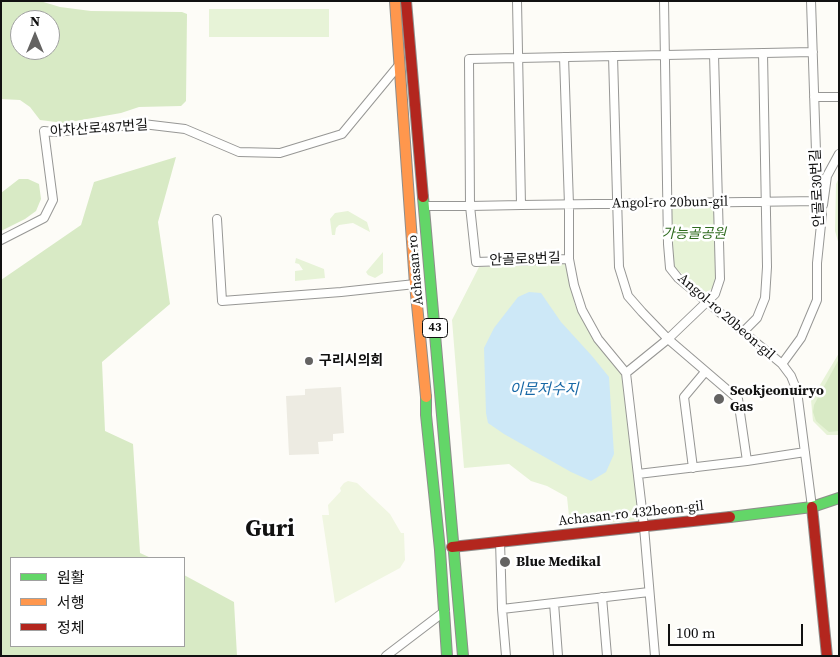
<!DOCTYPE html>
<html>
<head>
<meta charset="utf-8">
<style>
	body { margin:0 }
	#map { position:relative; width:840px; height:657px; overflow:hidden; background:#fdfcf7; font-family:"Source Serif 4","Noto Sans KR",serif }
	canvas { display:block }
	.frame { position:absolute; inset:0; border:2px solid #111; pointer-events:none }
	.legend { position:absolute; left:10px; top:557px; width:175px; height:90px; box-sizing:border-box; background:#fff; border:1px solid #a0a0a0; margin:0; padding:6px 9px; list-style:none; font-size:15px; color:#111 }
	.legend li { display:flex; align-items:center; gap:10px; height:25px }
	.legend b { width:25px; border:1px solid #a0a0a0 }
	.north { position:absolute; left:10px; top:10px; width:50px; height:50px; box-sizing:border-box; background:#fff; border:1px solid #a0a0a0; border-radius:50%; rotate:0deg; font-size:14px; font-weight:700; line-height:20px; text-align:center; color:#111 }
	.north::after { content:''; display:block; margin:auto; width:18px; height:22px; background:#646362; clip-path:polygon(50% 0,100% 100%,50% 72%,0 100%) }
	.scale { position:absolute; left:668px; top:624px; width:135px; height:22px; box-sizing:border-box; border:2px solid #111; border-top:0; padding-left:6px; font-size:15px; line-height:18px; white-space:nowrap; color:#111; -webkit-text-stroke:4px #fff; paint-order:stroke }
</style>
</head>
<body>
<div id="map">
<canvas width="840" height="657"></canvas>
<div class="frame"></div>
<ul class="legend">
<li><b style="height:6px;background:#63d668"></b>원활</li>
<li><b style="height:6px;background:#ff974d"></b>서행</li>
<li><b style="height:6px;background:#b3261e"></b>정체</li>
</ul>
<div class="north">N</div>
<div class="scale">100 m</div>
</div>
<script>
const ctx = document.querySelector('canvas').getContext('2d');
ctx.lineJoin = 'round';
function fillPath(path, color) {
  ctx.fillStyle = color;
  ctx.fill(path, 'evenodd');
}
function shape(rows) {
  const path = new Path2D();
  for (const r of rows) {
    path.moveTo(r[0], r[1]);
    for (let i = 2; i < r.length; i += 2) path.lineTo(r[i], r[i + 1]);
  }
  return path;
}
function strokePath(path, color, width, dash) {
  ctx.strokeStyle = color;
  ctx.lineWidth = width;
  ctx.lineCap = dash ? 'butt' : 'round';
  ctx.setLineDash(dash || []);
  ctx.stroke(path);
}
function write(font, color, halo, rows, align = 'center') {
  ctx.font = font + ' "Source Serif 4","Noto Sans KR",serif';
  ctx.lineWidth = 5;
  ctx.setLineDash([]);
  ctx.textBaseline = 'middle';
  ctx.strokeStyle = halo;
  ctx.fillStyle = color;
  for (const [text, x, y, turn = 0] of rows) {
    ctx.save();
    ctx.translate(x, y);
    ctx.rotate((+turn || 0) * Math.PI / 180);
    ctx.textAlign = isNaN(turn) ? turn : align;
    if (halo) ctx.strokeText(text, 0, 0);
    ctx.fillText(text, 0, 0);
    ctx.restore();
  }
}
fillPath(shape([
	[209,9,329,9,329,37,209,37],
	[839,178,839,245,835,231,836,184],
	[670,207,715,207,716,275,713,288,705,293,674,267],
	[348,211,367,222,370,232,353,223,339,225,336,228,335,235,332,235,330,219,335,213],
	[383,252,383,273,375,278,368,275,366,272],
	[296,258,324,269,325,278,295,281,295,271,303,270,299,264,295,263],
	[565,263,575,305,598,346,623,376,640,520,570,526,567,497,547,486,531,481,509,464,464,468,452,320,479,267],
	[839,353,839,435,827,435,813,421,811,400]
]), '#e7f3d7');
fillPath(shape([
	[1,1,40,1,60,7,91,11,182,12,187,14,186,101,181,106,139,107,121,113,64,123,40,120,30,107,20,100,1,99],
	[20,20,50,20,50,50,20,50],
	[176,157,158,222,170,304,102,362,105,431,133,444,140,553,151,558,11,558,11,646,184,646,184,575,234,602,237,656,1,656,1,280,81,225,94,182],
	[19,179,28,179,39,184,41,199,36,211,25,219,1,231,1,193],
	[839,359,839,431,829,432,816,421,813,412,814,405]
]), '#d8eac5');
fillPath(shape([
	[348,481,357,483,390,514,401,533,404,533,405,560,400,568,335,603,322,515,329,515,328,505,341,491,340,488,344,483]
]), '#f0f6e1');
fillPath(shape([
	[341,387,344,433,333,434,333,441,318,442,319,454,289,455,286,396,305,395,305,389]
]), '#edebe2');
fillPath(shape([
	[529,292,541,293,561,322,592,356,609,377,614,454,606,472,591,481,571,472,504,434,488,423,486,413,484,348,494,328,518,297]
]), '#cde8f7');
const street = shape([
	[517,1,521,205,470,206,476,262,569,259,574,285,582,310,598,339,626,373,644,527,655,656],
	[664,1,668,244,670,268,678,278,782,364,791,376,797,391,812,507],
	[613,56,619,267,628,296,642,312,668,339,738,399,747,461],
	[564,57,569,205,569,259],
	[814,97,839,97],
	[521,205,819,201],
	[823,205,827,176,839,154],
	[424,206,470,206,469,59,813,52],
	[217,219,222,301,341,292,415,284],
	[1,240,44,218,53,200,44,131,54,132,143,124,185,129,239,152,280,153,342,134,399,65],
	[743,332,757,318,765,298,767,267,763,53],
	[782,364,801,338,817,300,817,263,822,215,817,182,811,1],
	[626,373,668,339,715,294,720,279,714,54],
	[693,468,684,397,705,372],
	[638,474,747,461,805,452],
	[500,541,502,609,506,656],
	[602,597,607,656],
	[554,603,558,656],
	[502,609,649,592],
	[386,656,445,611]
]);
const fast = shape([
	[423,197,463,656],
	[426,397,426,415,440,550,447,656],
	[730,517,812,507,839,498]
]);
const slow = shape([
	[395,1,415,284,426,397]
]);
const jam = shape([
	[406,1,423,197],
	[812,507,827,656],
	[452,547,730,517]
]);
strokePath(street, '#979795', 10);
strokePath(fast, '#8e8d8b', 12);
strokePath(slow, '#8e8d8b', 12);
strokePath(jam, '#8e8d8b', 12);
strokePath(street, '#fffffe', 8);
strokePath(fast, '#63d668', 10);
strokePath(slow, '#ff974d', 10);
strokePath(jam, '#b3261e', 10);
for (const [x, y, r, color] of [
	[309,361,5,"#646362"],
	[719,399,6,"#646362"],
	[505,562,6,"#646362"]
]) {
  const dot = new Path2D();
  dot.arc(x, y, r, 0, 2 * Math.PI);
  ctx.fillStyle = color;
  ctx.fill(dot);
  strokePath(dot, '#fff', 2);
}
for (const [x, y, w] of [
	[435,328,25]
]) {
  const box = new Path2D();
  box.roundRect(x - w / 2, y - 9.5, w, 19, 4);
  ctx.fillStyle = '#fff';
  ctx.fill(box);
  strokePath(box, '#111', 1);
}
write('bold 12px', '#111', null, [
	["43",435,328]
]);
write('14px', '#111', '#fff', [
	["아차산로487번길",99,129,-4],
	["안골로30번길",818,188,-93],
	["Angol-ro 20bun-gil",670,203,-1],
	["안골로8번길",525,260,-2],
	["Achasan-ro",416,270,-95],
	["Angol-ro 20beon-gil",726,317,41],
	["Achasan-ro 432beon-gil",631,514,-6]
]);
write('italic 14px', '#2f6b1f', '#fff', [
	["가능골공원",694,234]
]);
write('bold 14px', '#111', '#fff', [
	["구리시의회",319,361],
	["Seokjeonuiryo",730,391],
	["Gas",730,407],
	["Blue Medikal",516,562]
], 'left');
write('italic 15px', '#1768a6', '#fff', [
	["이문저수지",544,390]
]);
write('bold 24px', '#111', '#fff', [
	["Guri",270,530]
]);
</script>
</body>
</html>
